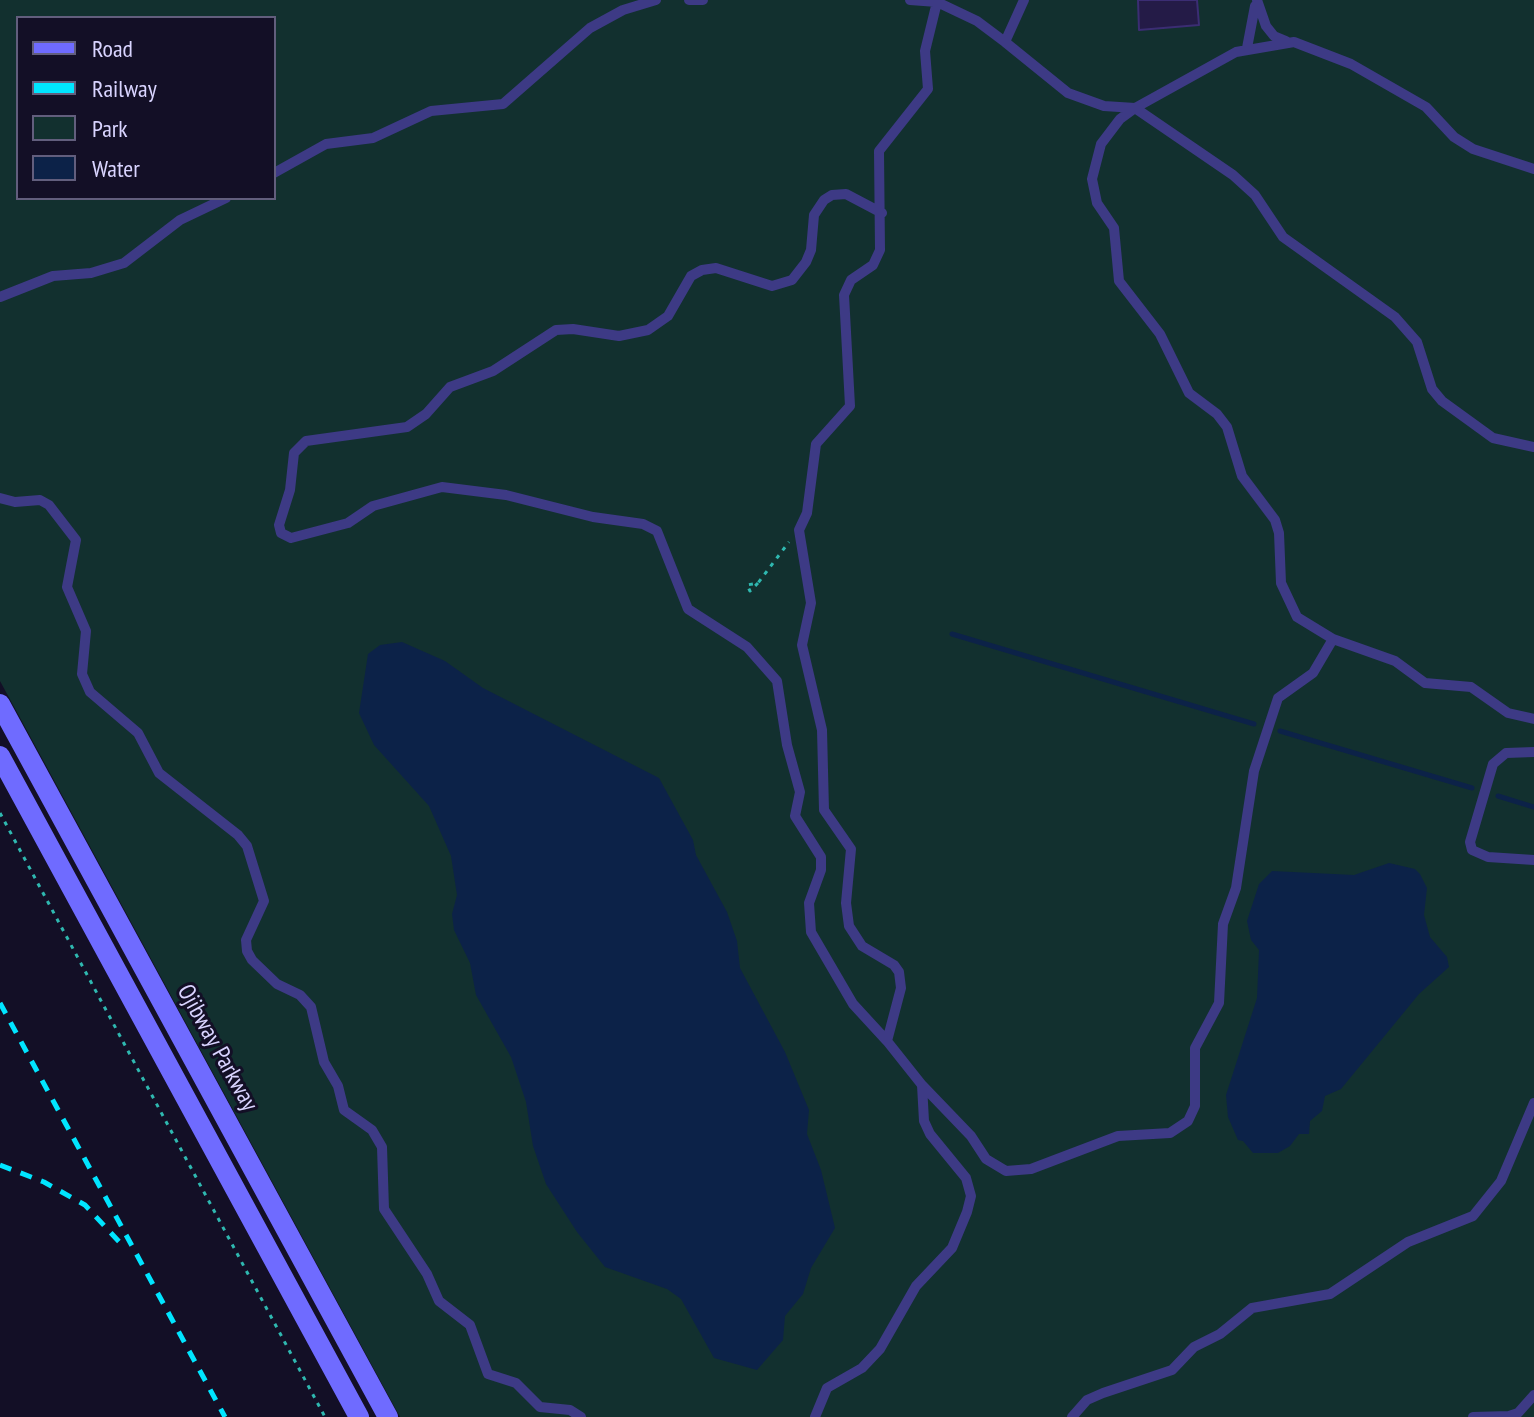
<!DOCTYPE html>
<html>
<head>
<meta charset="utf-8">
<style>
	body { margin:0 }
	#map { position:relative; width:1534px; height:1417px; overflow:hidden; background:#130f26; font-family:"PT Sans Narrow",sans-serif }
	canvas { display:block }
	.legend { position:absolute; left:16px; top:16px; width:260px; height:184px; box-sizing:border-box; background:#130f26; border:2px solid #625e7d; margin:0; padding:10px 14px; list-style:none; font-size:24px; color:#d9d4ff }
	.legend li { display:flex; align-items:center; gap:16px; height:40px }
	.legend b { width:40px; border:2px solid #625e7d }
</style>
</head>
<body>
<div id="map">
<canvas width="1534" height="1417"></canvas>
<ul class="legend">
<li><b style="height:10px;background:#6f6bff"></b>Road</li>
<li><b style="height:10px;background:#00e5ff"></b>Railway</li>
<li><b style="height:22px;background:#12302f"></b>Park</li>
<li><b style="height:22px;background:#0c2248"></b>Water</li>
</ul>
</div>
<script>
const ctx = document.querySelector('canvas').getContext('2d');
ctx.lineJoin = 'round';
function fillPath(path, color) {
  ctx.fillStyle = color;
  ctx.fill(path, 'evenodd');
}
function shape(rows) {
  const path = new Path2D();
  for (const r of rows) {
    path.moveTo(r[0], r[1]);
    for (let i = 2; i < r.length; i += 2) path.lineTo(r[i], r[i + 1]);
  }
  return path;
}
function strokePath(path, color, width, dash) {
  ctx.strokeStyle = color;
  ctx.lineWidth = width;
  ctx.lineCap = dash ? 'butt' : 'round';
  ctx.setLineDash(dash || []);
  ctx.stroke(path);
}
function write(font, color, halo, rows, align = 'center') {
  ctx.font = font + ' "PT Sans Narrow",sans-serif';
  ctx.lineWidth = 6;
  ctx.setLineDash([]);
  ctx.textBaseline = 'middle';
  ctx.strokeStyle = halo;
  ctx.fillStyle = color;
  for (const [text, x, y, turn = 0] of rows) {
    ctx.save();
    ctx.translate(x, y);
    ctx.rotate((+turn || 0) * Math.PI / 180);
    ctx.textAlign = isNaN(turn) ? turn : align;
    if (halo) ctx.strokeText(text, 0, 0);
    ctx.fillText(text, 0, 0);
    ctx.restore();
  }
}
fillPath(shape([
	[0,0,1534,0,1534,1417,400,1417,0,681],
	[18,18,274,18,274,198,18,198]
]), '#12302f');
fillPath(shape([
	[402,642,445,661,483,688,659,778,693,840,696,855,727,912,737,941,740,968,785,1052,809,1110,807,1134,821,1170,835,1228,811,1268,803,1294,785,1316,783,1340,757,1370,714,1358,681,1299,667,1289,605,1267,577,1232,546,1184,533,1146,526,1102,511,1057,476,995,470,963,454,930,452,914,457,895,451,856,429,806,374,745,359,713,368,654,380,645],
	[1389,863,1415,869,1420,874,1427,888,1424,915,1430,937,1447,957,1449,967,1419,994,1341,1089,1325,1096,1322,1111,1310,1121,1309,1134,1299,1134,1290,1146,1278,1153,1253,1153,1243,1141,1238,1140,1228,1117,1226,1095,1257,998,1259,950,1251,940,1247,921,1259,884,1272,871,1354,875]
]), '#0c2248');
strokePath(shape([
	[952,634,1254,724],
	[1280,731,1472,788],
	[1498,796,1534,807]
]), '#0c2248', 5);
const building = shape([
	[1138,0,1197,0,1199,25,1139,30,1138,0]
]);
fillPath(building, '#241b47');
strokePath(building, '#3b2d73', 2);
strokePath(shape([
	[758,583,750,591,747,585,758,583,789,542],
	[0,813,325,1417]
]), '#2fb8b0', 3, [4, 6]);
strokePath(shape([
	[689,0,703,0],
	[910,0,937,2,925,51,928,89,879,151,880,250,873,265,851,280,844,295,850,406,816,444,807,513,799,530,811,603,802,645,822,730,824,810,851,849,846,903,849,926,862,946,894,965,899,972,901,988,887,1041,922,1085],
	[939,0,937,2,977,21,1005,42,1024,0],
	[1257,0,1266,26,1274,36,1286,41],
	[1005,42,1068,93,1104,106,1135,108],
	[1247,48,1255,6],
	[1135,108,1120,119,1101,144,1092,179,1097,203,1114,228,1119,281,1160,334,1189,393,1217,414,1227,427,1242,476,1275,520,1279,533,1281,583,1297,617,1333,639,1395,661,1425,683,1471,687,1508,713,1534,719],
	[1534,169,1473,149,1454,137,1426,107,1351,64,1294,42,1236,52,1135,108,1233,175,1255,195,1283,237,1395,317,1417,342,1432,389,1442,401,1493,438,1534,447],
	[274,173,326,144,373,138,431,111,503,104,590,28,623,10,656,0],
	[882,213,846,194,832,195,824,200,814,215,811,250,806,262,792,280,772,286,716,268,702,270,691,276,668,316,648,330,619,336,573,329,556,330,493,371,450,387,426,414,407,427,306,441,294,453,290,490,279,525,281,533,291,538,348,523,373,506,442,487,506,495,593,517,643,524,657,531,688,609,747,647,777,681,787,745,800,792,795,816,821,857,821,870,809,903,811,932,853,1004,887,1041],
	[0,297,53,276,91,273,124,263,180,220,226,198],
	[0,498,15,502,40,500,49,505,76,540,67,587,86,631,82,674,90,692,138,733,159,773,238,835,247,846,264,901,246,940,247,951,252,960,277,984,300,995,311,1007,324,1062,338,1086,344,1110,372,1130,382,1147,384,1209,427,1274,439,1301,470,1325,488,1374,516,1383,540,1407,570,1410,581,1417],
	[1534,752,1506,753,1493,764,1470,842,1472,850,1488,857,1534,860],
	[815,1417,827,1388,862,1368,880,1349,916,1286,952,1248,967,1212,971,1196,966,1178,930,1134,924,1121,922,1085,971,1136,986,1159,1006,1171,1031,1169,1118,1136,1170,1133,1188,1121,1195,1106,1195,1048,1219,1003,1223,924,1236,888,1254,771,1278,698,1313,673,1333,639],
	[1072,1417,1087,1400,1103,1393,1172,1370,1194,1347,1220,1334,1252,1308,1330,1294,1408,1242,1473,1216,1501,1181,1534,1103],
	[1473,1417,1509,1416,1518,1413,1534,1395]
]), '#3d3a85', 10);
strokePath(shape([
	[0,704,388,1417],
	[0,756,359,1417]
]), '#6f6bff', 20);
strokePath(shape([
	[0,1003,225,1417],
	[0,1165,44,1182,85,1205,124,1247]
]), '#00e5ff', 5, [12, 10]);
write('24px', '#d9d4ff', '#130f26', [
	["Ojibway Parkway",217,1048,61]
]);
</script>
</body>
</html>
